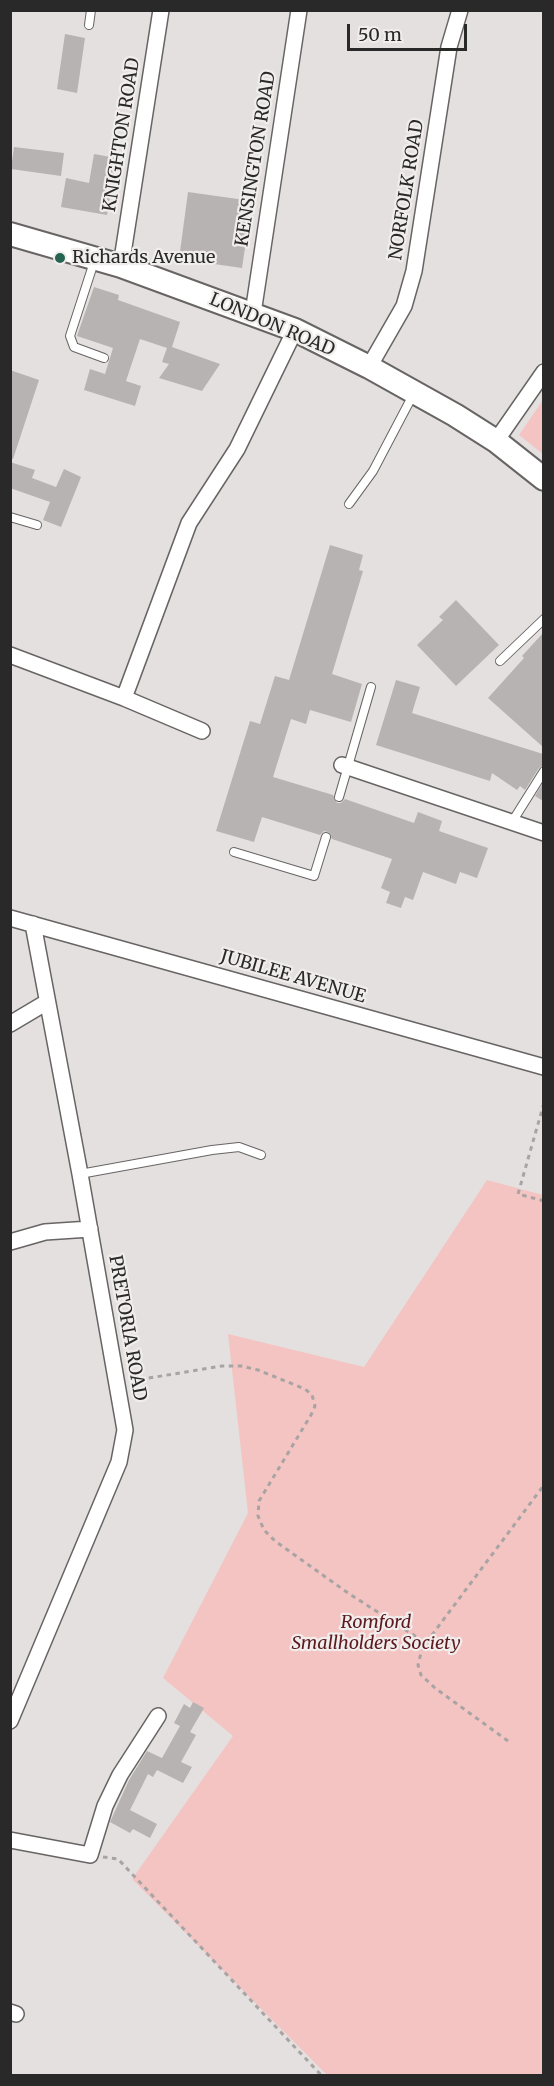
<!DOCTYPE html>
<html>
<head>
<meta charset="utf-8">
<style>
	body { margin:0 }
	#map { position:relative; width:554px; height:2086px; overflow:hidden; background:#e4e0df; font-family:Merriweather,serif }
	canvas { display:block }
	.frame { position:absolute; inset:0; border:12px solid #2a2929; pointer-events:none }
	.scale { position:absolute; left:347px; top:24px; width:120px; height:27px; box-sizing:border-box; border:3px solid #2a2929; border-top:0; padding-left:8px; font-size:18px; line-height:21px; white-space:nowrap; color:#2a2929; -webkit-text-stroke:4px #f1eded; paint-order:stroke }
</style>
</head>
<body>
<div id="map">
<canvas width="554" height="2086"></canvas>
<div class="frame"></div>
<div class="scale">50 m</div>
</div>
<script>
const ctx = document.querySelector('canvas').getContext('2d');
ctx.lineJoin = 'round';
function fillPath(path, color) {
  ctx.fillStyle = color;
  ctx.fill(path, 'evenodd');
}
function shape(rows) {
  const path = new Path2D();
  for (const r of rows) {
    path.moveTo(r[0], r[1]);
    for (let i = 2; i < r.length; i += 2) path.lineTo(r[i], r[i + 1]);
  }
  return path;
}
function strokePath(path, color, width, dash) {
  ctx.strokeStyle = color;
  ctx.lineWidth = width;
  ctx.lineCap = dash ? 'butt' : 'round';
  ctx.setLineDash(dash || []);
  ctx.stroke(path);
}
function write(font, color, halo, rows, align = 'center') {
  ctx.font = font + ' Merriweather,serif';
  ctx.lineWidth = 4.5;
  ctx.setLineDash([]);
  ctx.textBaseline = 'middle';
  ctx.strokeStyle = halo;
  ctx.fillStyle = color;
  for (const [text, x, y, turn = 0] of rows) {
    ctx.save();
    ctx.translate(x, y);
    ctx.rotate((+turn || 0) * Math.PI / 180);
    ctx.textAlign = isNaN(turn) ? turn : align;
    if (halo) ctx.strokeText(text, 0, 0);
    ctx.fillText(text, 0, 0);
    ctx.restore();
  }
}
fillPath(shape([
	[543,400,543,454,519,435],
	[487,1180,543,1195,543,2075,327,2075,132,1879,233,1736,163,1678,248,1513,228,1334,364,1367]
]), '#f4c4c3');
fillPath(shape([
	[65,34,85,38,77,93,57,89],
	[14,147,64,153,61,176,11,169],
	[94,154,116,158,107,215,61,207,66,178,89,183],
	[188,192,252,201,242,268,179,259],
	[94,287,119,295,118,300,180,322,172,347,220,364,202,391,159,378,169,364,162,362,167,348,140,339,126,381,141,386,135,406,84,390,90,369,105,374,113,348,77,336],
	[10,370,39,380,13,459,10,459],
	[10,462,35,470,32,478,56,487,64,469,81,477,61,527,43,520,50,502,10,488],
	[330,545,363,555,359,570,363,571,332,674,362,684,351,722,310,710,306,724,291,719,273,777,333,795,337,803,341,803,345,799,414,823,418,812,442,821,439,831,488,848,477,878,460,872,456,884,423,872,413,900,405,897,401,908,386,903,390,892,381,888,392,859,332,839,328,832,324,831,320,835,262,817,254,842,216,831,250,721,260,724,275,676,289,680],
	[456,600,499,645,456,686,417,645,443,620,439,617],
	[543,633,543,747,488,698,524,658,522,656],
	[396,680,420,687,412,713,543,754,543,765,539,768,525,790,520,786,517,790,492,773,490,781,376,745],
	[543,783,543,801,535,796],
	[193,1702,204,1708,190,1732,196,1735,181,1762,192,1767,183,1783,157,1770,153,1777,148,1774,130,1810,157,1824,150,1838,133,1829,130,1833,110,1822,129,1780,147,1751,162,1758,180,1726,174,1723,184,1704,190,1708]
]), '#b8b3b3');
const lane = shape([
	[89,25,91,10],
	[94,262,70,336,74,347,104,358],
	[349,504,373,471,414,393],
	[10,517,37,525],
	[500,661,544,619],
	[339,797,371,687],
	[512,822,544,771],
	[234,852,314,876,326,837],
	[80,1174,212,1150,239,1147,261,1155]
]);
const street = shape([
	[121,266,161,10],
	[253,313,299,10],
	[369,367,404,306,414,271,449,47,460,10],
	[496,441,544,372],
	[10,655,124,698,202,731],
	[124,698,189,523,237,449,295,330],
	[342,765,544,833],
	[10,918,544,1067],
	[10,1024,47,1002],
	[10,1242,45,1232,90,1229],
	[10,1721,119,1462,125,1430,80,1174,33,924],
	[10,1840,90,1855,105,1806,120,1775,158,1716],
	[10,2012,16,2014]
]);
const primary = shape([
	[10,234,121,266,295,330,369,367,455,415,496,441,544,479]
]);
strokePath(lane, '#686464', 10);
strokePath(street, '#686464', 18);
strokePath(primary, '#686464', 26);
strokePath(shape([
	[544,1103,518,1194,544,1201],
	[131,1381,222,1366,241,1366,258,1370,305,1389,312,1395,315,1406,311,1415,259,1501,258,1516,264,1530,275,1541,348,1593,426,1643],
	[508,1741,435,1688,421,1675,418,1665,421,1653,426,1643,544,1485],
	[103,1857,118,1859,322,2076]
]), '#a7a4a3', 3, [4.5, 4.5]);
strokePath(lane, '#fff', 8);
strokePath(street, '#fff', 15);
strokePath(primary, '#fff', 22);
for (const [x, y, r, color] of [
	[60,258,6,"#256451"]
]) {
  const dot = new Path2D();
  dot.arc(x, y, r, 0, 2 * Math.PI);
  ctx.fillStyle = color;
  ctx.fill(dot);
  strokePath(dot, '#f1eded', 2);
}
write('18px', '#2a2929', '#f1eded', [
	["KNIGHTON ROAD",122,135,-81],
	["KENSINGTON ROAD",256,159,-81],
	["NORFOLK ROAD",407,190,-81],
	["LONDON ROAD",272,325,23],
	["JUBILEE AVENUE",293,977,16],
	["PRETORIA ROAD",127,1328,80]
]);
write('18px', '#2a2929', '#f1eded', [
	["Richards Avenue",72,258]
], 'left');
write('italic 18px', '#5c191e', '#f1eded', [
	["Romford",376,1623],
	["Smallholders Society",376,1644]
]);
</script>
</body>
</html>
